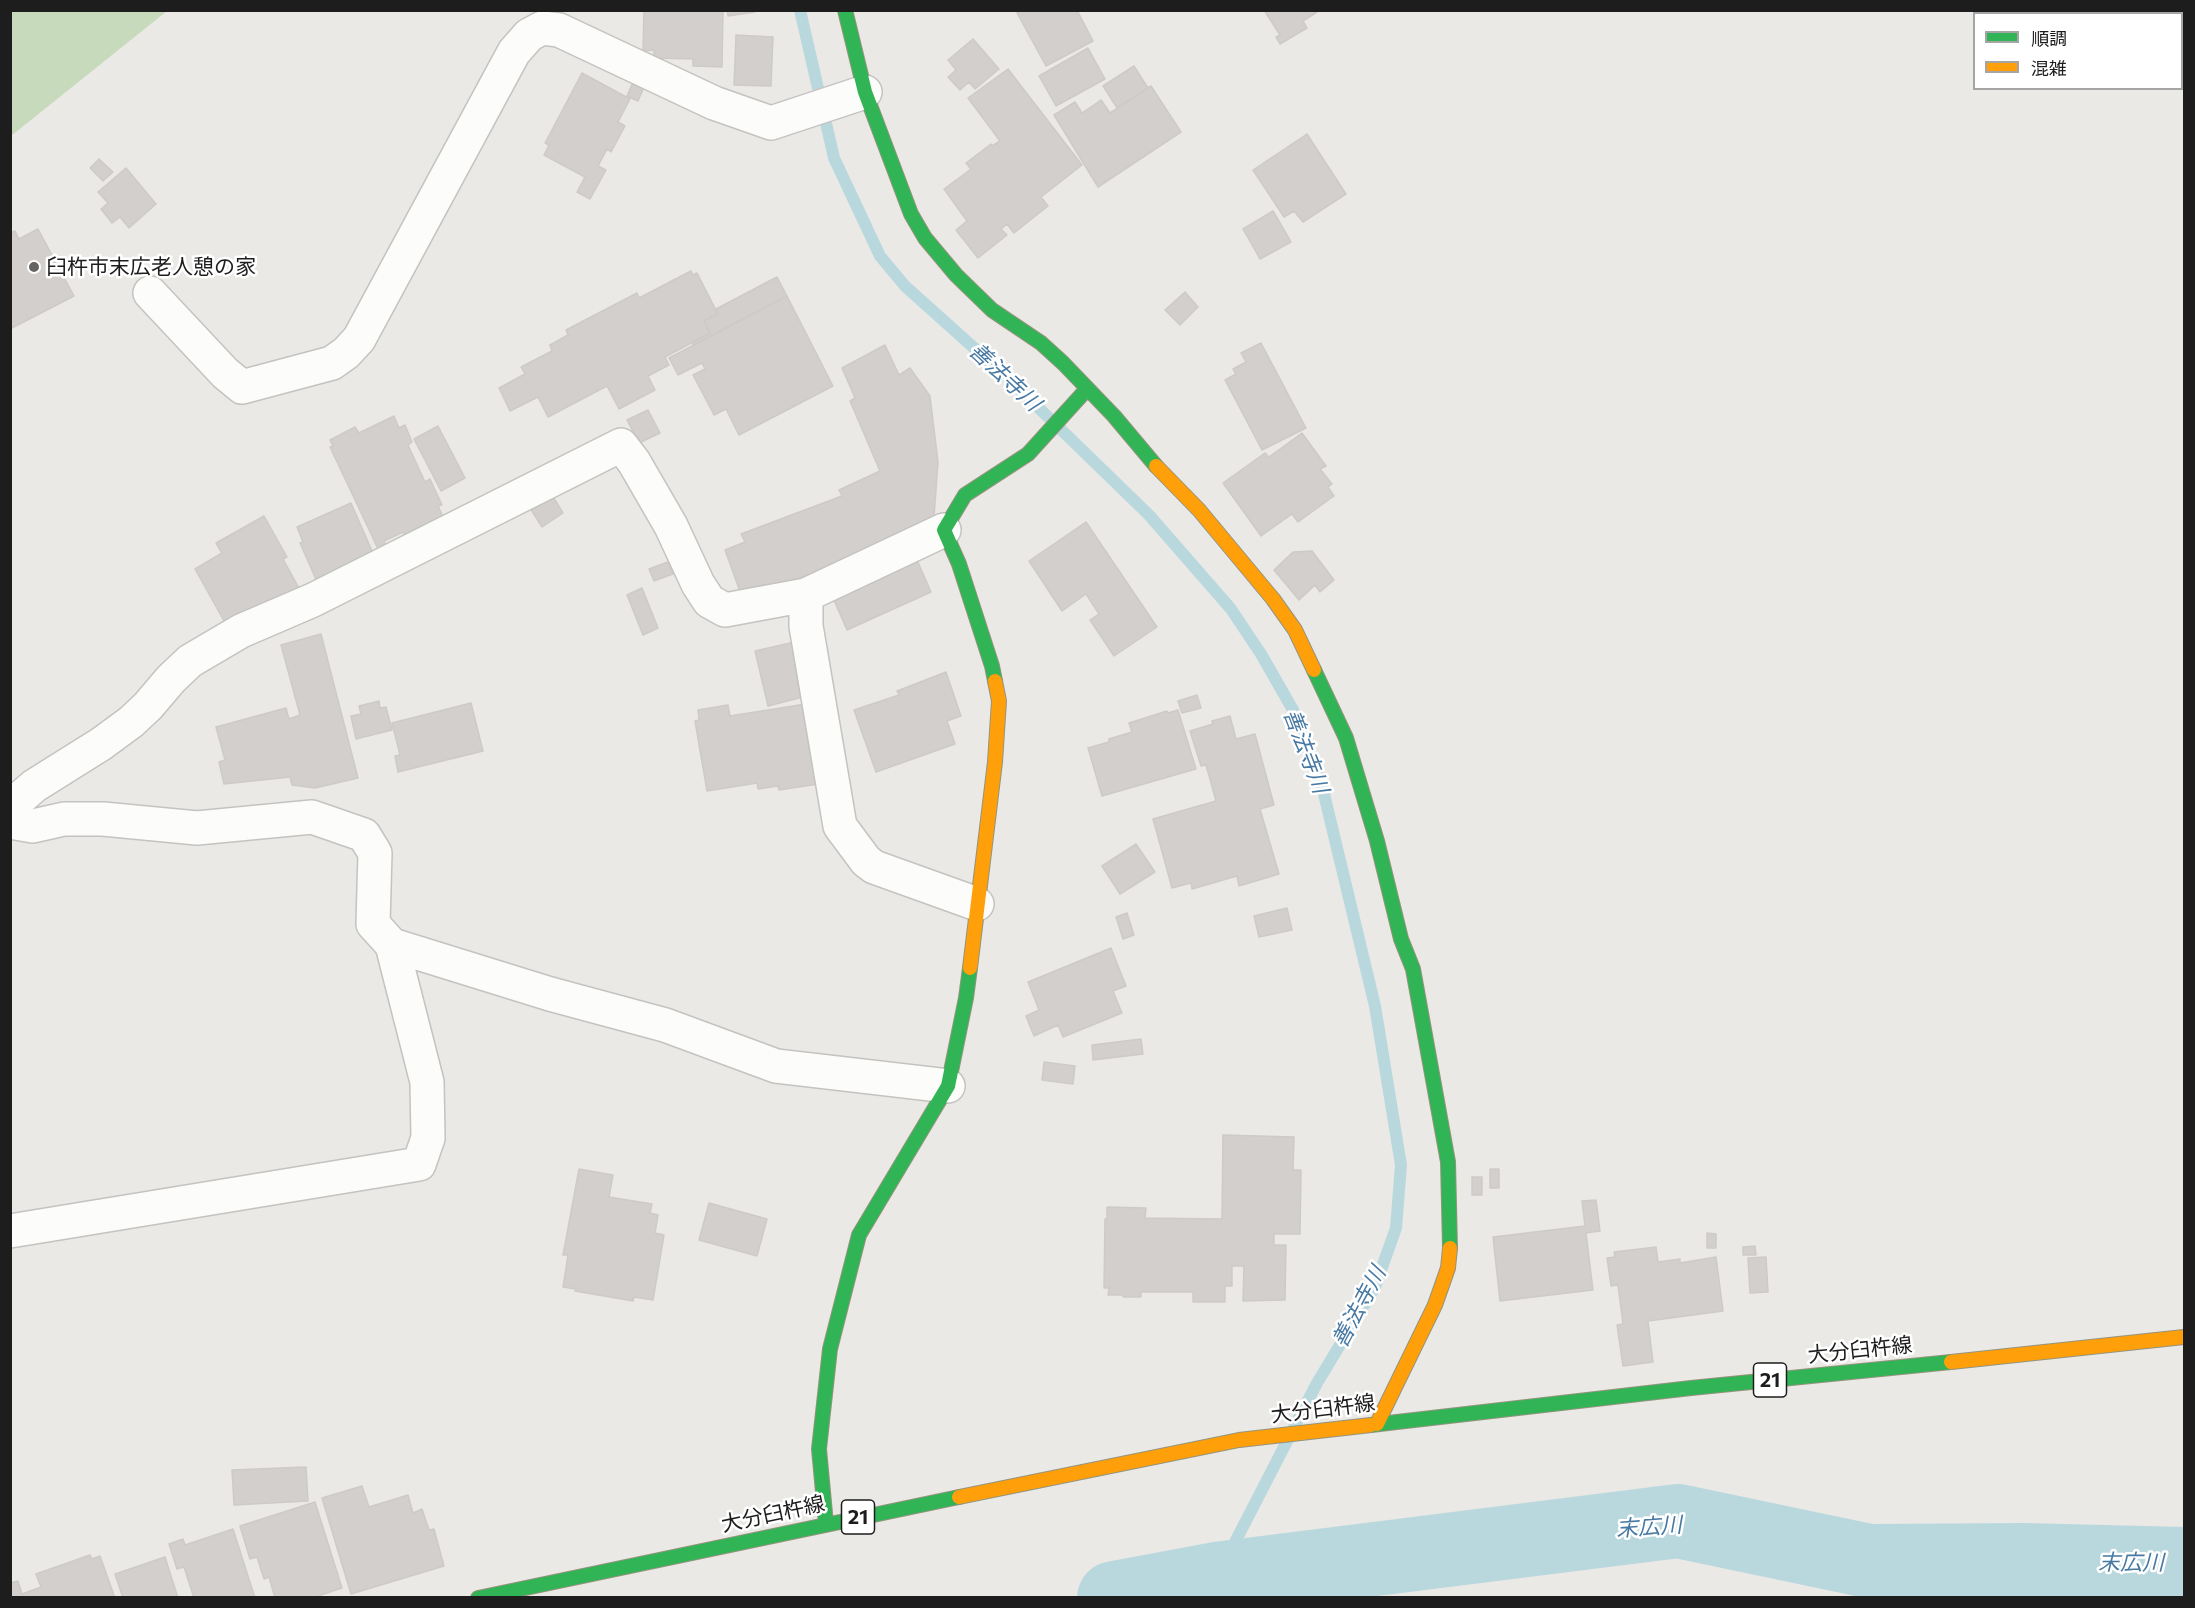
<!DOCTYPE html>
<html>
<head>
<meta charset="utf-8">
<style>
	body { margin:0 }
	#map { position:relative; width:2195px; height:1608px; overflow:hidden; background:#ebe9e6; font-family:Commissioner,"Noto Sans JP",sans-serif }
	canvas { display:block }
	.frame { position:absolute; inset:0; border:12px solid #1d1d1d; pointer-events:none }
	.legend { position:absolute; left:1973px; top:12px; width:210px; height:78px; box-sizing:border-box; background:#fff; border:2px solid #a5a5a5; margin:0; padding:8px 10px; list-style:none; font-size:18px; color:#1d1d1d }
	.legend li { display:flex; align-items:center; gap:12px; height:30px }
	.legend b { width:30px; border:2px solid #a5a5a5 }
</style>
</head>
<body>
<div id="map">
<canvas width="2195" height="1608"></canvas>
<div class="frame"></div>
<ul class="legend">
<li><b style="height:8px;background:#30b455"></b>順調</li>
<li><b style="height:8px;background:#ff9f0a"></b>混雑</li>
</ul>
</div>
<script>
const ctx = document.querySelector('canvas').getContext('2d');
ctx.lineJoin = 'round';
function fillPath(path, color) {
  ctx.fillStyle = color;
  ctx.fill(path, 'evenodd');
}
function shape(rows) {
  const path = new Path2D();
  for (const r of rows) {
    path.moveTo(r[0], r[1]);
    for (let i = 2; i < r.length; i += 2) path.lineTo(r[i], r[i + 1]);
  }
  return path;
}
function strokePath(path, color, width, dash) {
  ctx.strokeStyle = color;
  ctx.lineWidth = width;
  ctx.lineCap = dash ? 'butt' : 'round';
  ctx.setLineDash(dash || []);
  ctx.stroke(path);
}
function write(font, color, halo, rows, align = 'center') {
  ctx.font = font + ' Commissioner,"Noto Sans JP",sans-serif';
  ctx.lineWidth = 5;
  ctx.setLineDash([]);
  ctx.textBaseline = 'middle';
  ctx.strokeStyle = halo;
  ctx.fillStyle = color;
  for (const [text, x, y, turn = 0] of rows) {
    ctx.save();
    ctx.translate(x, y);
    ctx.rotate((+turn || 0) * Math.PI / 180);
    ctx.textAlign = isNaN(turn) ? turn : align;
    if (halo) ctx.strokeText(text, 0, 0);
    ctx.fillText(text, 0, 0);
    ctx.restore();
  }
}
fillPath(shape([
	[11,10,167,10,167,11,11,136]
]), '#c7dabb');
strokePath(shape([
	[800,10,834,158,880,256,905,286,1012,382,1149,515,1231,609,1261,654,1297,717,1324,794,1375,1006,1401,1165,1396,1228,1375,1287,1317,1383,1216,1579]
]), '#b9d8de', 12);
strokePath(shape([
	[1114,1598,1216,1579,1678,1521,1869,1561,2024,1560,2184,1564]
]), '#b9d8de', 74);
const building = shape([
	[644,10,723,10,722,67,693,66,693,59,654,58,654,50,643,51,644,10],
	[727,10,755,10,755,12,728,16,727,10],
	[1022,10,1077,10,1093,41,1046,66,1017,13,1022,10],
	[1264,10,1320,10,1303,21,1307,28,1280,44,1276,37,1280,35,1264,10],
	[736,35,773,37,771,86,734,85,736,35],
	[973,39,999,69,975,89,969,82,960,90,948,77,956,70,948,60,973,39],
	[1088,48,1105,79,1056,106,1039,76,1088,48],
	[1134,66,1148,88,1117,108,1103,86,1134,66],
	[1008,69,1082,165,1041,197,1048,206,1014,233,1007,224,1001,229,1007,235,978,258,956,230,967,221,944,189,971,169,966,163,991,144,992,146,1000,141,968,98,1008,69],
	[582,73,630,99,618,122,625,126,611,152,607,149,598,166,606,170,590,199,577,192,585,177,544,155,549,145,545,143,582,73],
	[633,82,644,87,638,101,627,96,633,82],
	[1151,86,1181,132,1098,187,1054,115,1075,102,1082,113,1101,100,1110,113,1151,86],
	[1307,134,1346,194,1303,222,1294,211,1284,217,1253,170,1307,134],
	[99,159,113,172,103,181,90,168,99,159],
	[126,168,156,204,129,228,120,217,112,223,101,209,108,203,98,192,126,168],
	[1273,211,1291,242,1260,259,1243,229,1273,211],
	[38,229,74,296,10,329,10,233,15,231,19,239,38,229],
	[691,271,693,275,697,273,718,314,704,321,710,333,665,357,669,365,648,376,655,390,619,409,607,386,548,417,538,397,510,411,499,388,525,374,521,367,552,351,550,345,568,335,566,330,637,293,639,298,691,271],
	[777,277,787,296,693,345,692,342,710,333,704,321,718,314,716,309,777,277],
	[1185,292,1198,307,1180,325,1165,310,1185,292],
	[787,296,833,386,739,435,726,409,714,415,693,375,705,369,702,363,678,375,669,358,787,296],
	[1261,343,1306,428,1262,450,1225,380,1236,374,1233,369,1246,362,1241,353,1261,343],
	[885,345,899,375,910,368,930,396,938,462,934,517,820,571,742,597,725,550,745,542,741,534,842,496,839,490,880,471,850,401,855,398,842,368,885,345],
	[648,410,660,433,639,443,627,420,648,410],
	[394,416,399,428,405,425,412,442,408,445,425,482,430,479,442,505,438,506,446,523,407,541,403,532,384,541,388,550,380,553,330,447,333,446,330,440,355,427,359,433,394,416],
	[438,426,465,478,441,491,414,439,438,426],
	[1302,433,1326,466,1320,469,1332,484,1328,487,1334,496,1298,522,1292,514,1261,536,1223,483,1265,453,1269,457,1302,433],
	[552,495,563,513,542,527,530,508,552,495],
	[351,503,376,560,318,584,300,543,303,542,297,527,351,503],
	[264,516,287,557,283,559,299,588,228,628,195,569,222,553,216,543,264,516],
	[1086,522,1157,627,1114,656,1090,620,1099,614,1086,594,1062,611,1029,561,1086,522],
	[1312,551,1334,580,1320,592,1315,585,1299,600,1274,570,1293,552,1312,551],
	[917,560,931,592,847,630,833,598,917,560],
	[668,562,673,574,654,581,649,569,668,562],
	[642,588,658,628,643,635,627,595,642,588],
	[321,634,358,778,315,788,292,785,290,777,224,784,219,762,225,760,216,727,286,708,289,719,300,715,281,645,321,634],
	[799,641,811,695,768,706,755,651,799,641],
	[946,672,961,716,947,721,955,744,876,772,854,710,899,695,897,691,946,672],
	[1197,695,1201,708,1182,713,1178,701,1197,695],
	[379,701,380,708,386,707,392,730,356,739,351,716,361,714,359,706,379,701],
	[471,703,483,751,398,772,395,756,400,755,392,723,471,703],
	[812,703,825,783,779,790,778,786,758,789,757,783,707,791,695,721,699,720,698,710,728,705,730,716,812,703],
	[1178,710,1196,769,1102,796,1088,748,1109,742,1109,739,1132,732,1129,723,1167,711,1168,713,1178,710],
	[1230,716,1236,739,1255,734,1274,805,1260,809,1279,874,1239,886,1237,876,1192,889,1191,883,1172,888,1153,819,1216,801,1206,765,1201,766,1190,731,1213,724,1212,721,1230,716],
	[1136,844,1155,872,1120,894,1102,866,1136,844],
	[1287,908,1292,930,1259,937,1254,916,1287,908],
	[1127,913,1134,935,1123,939,1116,917,1127,913],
	[1111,948,1126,986,1113,991,1122,1013,1063,1037,1058,1025,1034,1036,1026,1016,1039,1010,1028,982,1111,948],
	[1141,1039,1143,1054,1093,1060,1092,1045,1141,1039],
	[1044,1062,1075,1066,1073,1084,1042,1080,1044,1062],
	[1223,1135,1294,1137,1293,1170,1301,1170,1300,1234,1274,1234,1274,1245,1286,1245,1285,1300,1243,1301,1244,1266,1232,1266,1232,1286,1225,1286,1225,1302,1193,1302,1193,1292,1141,1292,1141,1297,1123,1297,1123,1295,1108,1295,1109,1288,1104,1288,1105,1219,1107,1219,1107,1207,1146,1208,1145,1218,1222,1219,1223,1135],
	[579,1169,613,1175,609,1197,652,1204,650,1213,658,1215,655,1233,664,1235,653,1300,634,1297,633,1301,575,1291,576,1289,563,1287,568,1255,563,1255,579,1169],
	[1490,1169,1499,1169,1499,1188,1490,1188,1490,1169],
	[1472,1177,1482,1177,1482,1195,1472,1195,1472,1177],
	[1596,1200,1600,1231,1586,1233,1593,1290,1500,1301,1493,1237,1585,1226,1582,1201,1596,1200],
	[709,1203,767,1219,757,1256,699,1240,709,1203],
	[1707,1233,1716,1234,1716,1248,1707,1248,1707,1233],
	[1755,1246,1756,1255,1743,1255,1743,1247,1755,1246],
	[1656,1247,1658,1262,1680,1259,1680,1263,1716,1257,1723,1311,1648,1321,1653,1362,1623,1366,1617,1325,1623,1324,1618,1285,1611,1286,1607,1258,1615,1257,1614,1252,1656,1247],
	[1766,1257,1768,1292,1750,1293,1748,1258,1766,1257],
	[306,1467,308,1501,234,1505,232,1470,306,1467],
	[362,1486,369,1507,408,1495,413,1513,422,1509,429,1530,434,1529,444,1566,351,1594,322,1498,362,1486],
	[315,1502,342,1588,312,1598,275,1598,269,1577,264,1579,257,1557,250,1559,240,1526,315,1502],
	[233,1529,255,1598,194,1598,184,1567,177,1569,169,1544,183,1539,185,1545,233,1529],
	[90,1555,92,1559,100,1556,115,1598,10,1598,10,1583,18,1581,22,1594,41,1587,36,1574,90,1555],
	[165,1557,178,1598,123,1598,115,1574,165,1557]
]);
fillPath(building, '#d2cfcc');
strokePath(building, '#cecac7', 1.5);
const street = shape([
	[150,293,225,373,242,387,332,363,346,353,359,339,514,52,529,35,542,28,559,30,714,103,771,123,865,92],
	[806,595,806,626,840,826,866,861,874,867,977,904],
	[10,807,34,786,101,744,131,722,148,706,171,679,190,661,241,631,313,600,621,445,634,462,671,526,698,584,709,601,725,610,806,595,944,530],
	[10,822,33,826,64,819,103,819,197,828,312,817,364,835,375,853,373,924,392,945,427,1082,428,1138,419,1164,10,1231],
	[392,945,550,994,665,1025,776,1066,948,1086]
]);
const fast = shape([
	[845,10,865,92,911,214,925,238,956,275,992,310,1041,343,1063,363,1114,416,1156,466],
	[1314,670,1346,738,1377,841,1401,939,1413,969,1448,1162,1450,1248],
	[995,681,992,666,959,564,944,530,965,495,1028,454,1087,389],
	[1371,1425,1691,1388,1951,1362],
	[826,1524,819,1449,830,1349,859,1235,948,1086,966,998,970,968],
	[478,1598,959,1497]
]);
const slow = shape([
	[1156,466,1199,510,1273,599,1295,630,1314,670],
	[970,968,995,762,999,701,995,681],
	[1951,1362,2184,1337],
	[1377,1424,1435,1305,1448,1268,1450,1248],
	[959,1497,1239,1440,1371,1425]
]);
strokePath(street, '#c4c3c2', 36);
strokePath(fast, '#94947e', 16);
strokePath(slow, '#94947e', 16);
strokePath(street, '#fcfcfb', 33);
strokePath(fast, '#30b455', 14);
strokePath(slow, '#ff9f0a', 14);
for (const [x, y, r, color] of [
	[34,267,6,"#656463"]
]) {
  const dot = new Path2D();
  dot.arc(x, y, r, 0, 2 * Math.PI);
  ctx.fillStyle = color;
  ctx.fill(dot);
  strokePath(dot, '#fff', 2);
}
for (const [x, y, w] of [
	[1770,1380,33],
	[858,1517,33]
]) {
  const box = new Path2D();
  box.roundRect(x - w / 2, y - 17, w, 34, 4.5);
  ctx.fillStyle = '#fff';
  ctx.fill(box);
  strokePath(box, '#1d1d1d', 1.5);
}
write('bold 20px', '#1d1d1d', null, [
	["21",1770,1380],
	["21",858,1517]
]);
write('21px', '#1d1d1d', '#fff', [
	["臼杵市末広老人憩の家",46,267]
], 'left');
write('21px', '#1d1d1d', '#fff', [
	["大分臼杵線",1860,1350,-6],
	["大分臼杵線",1323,1409,-7],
	["大分臼杵線",773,1514,-12]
]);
write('italic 22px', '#4879a3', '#fff', [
	["善法寺川",1005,377,43],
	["善法寺川",1306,751,69],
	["善法寺川",1359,1307,-62],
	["末広川",1649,1527,-4],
	["末広川",2131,1563]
]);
</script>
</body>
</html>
